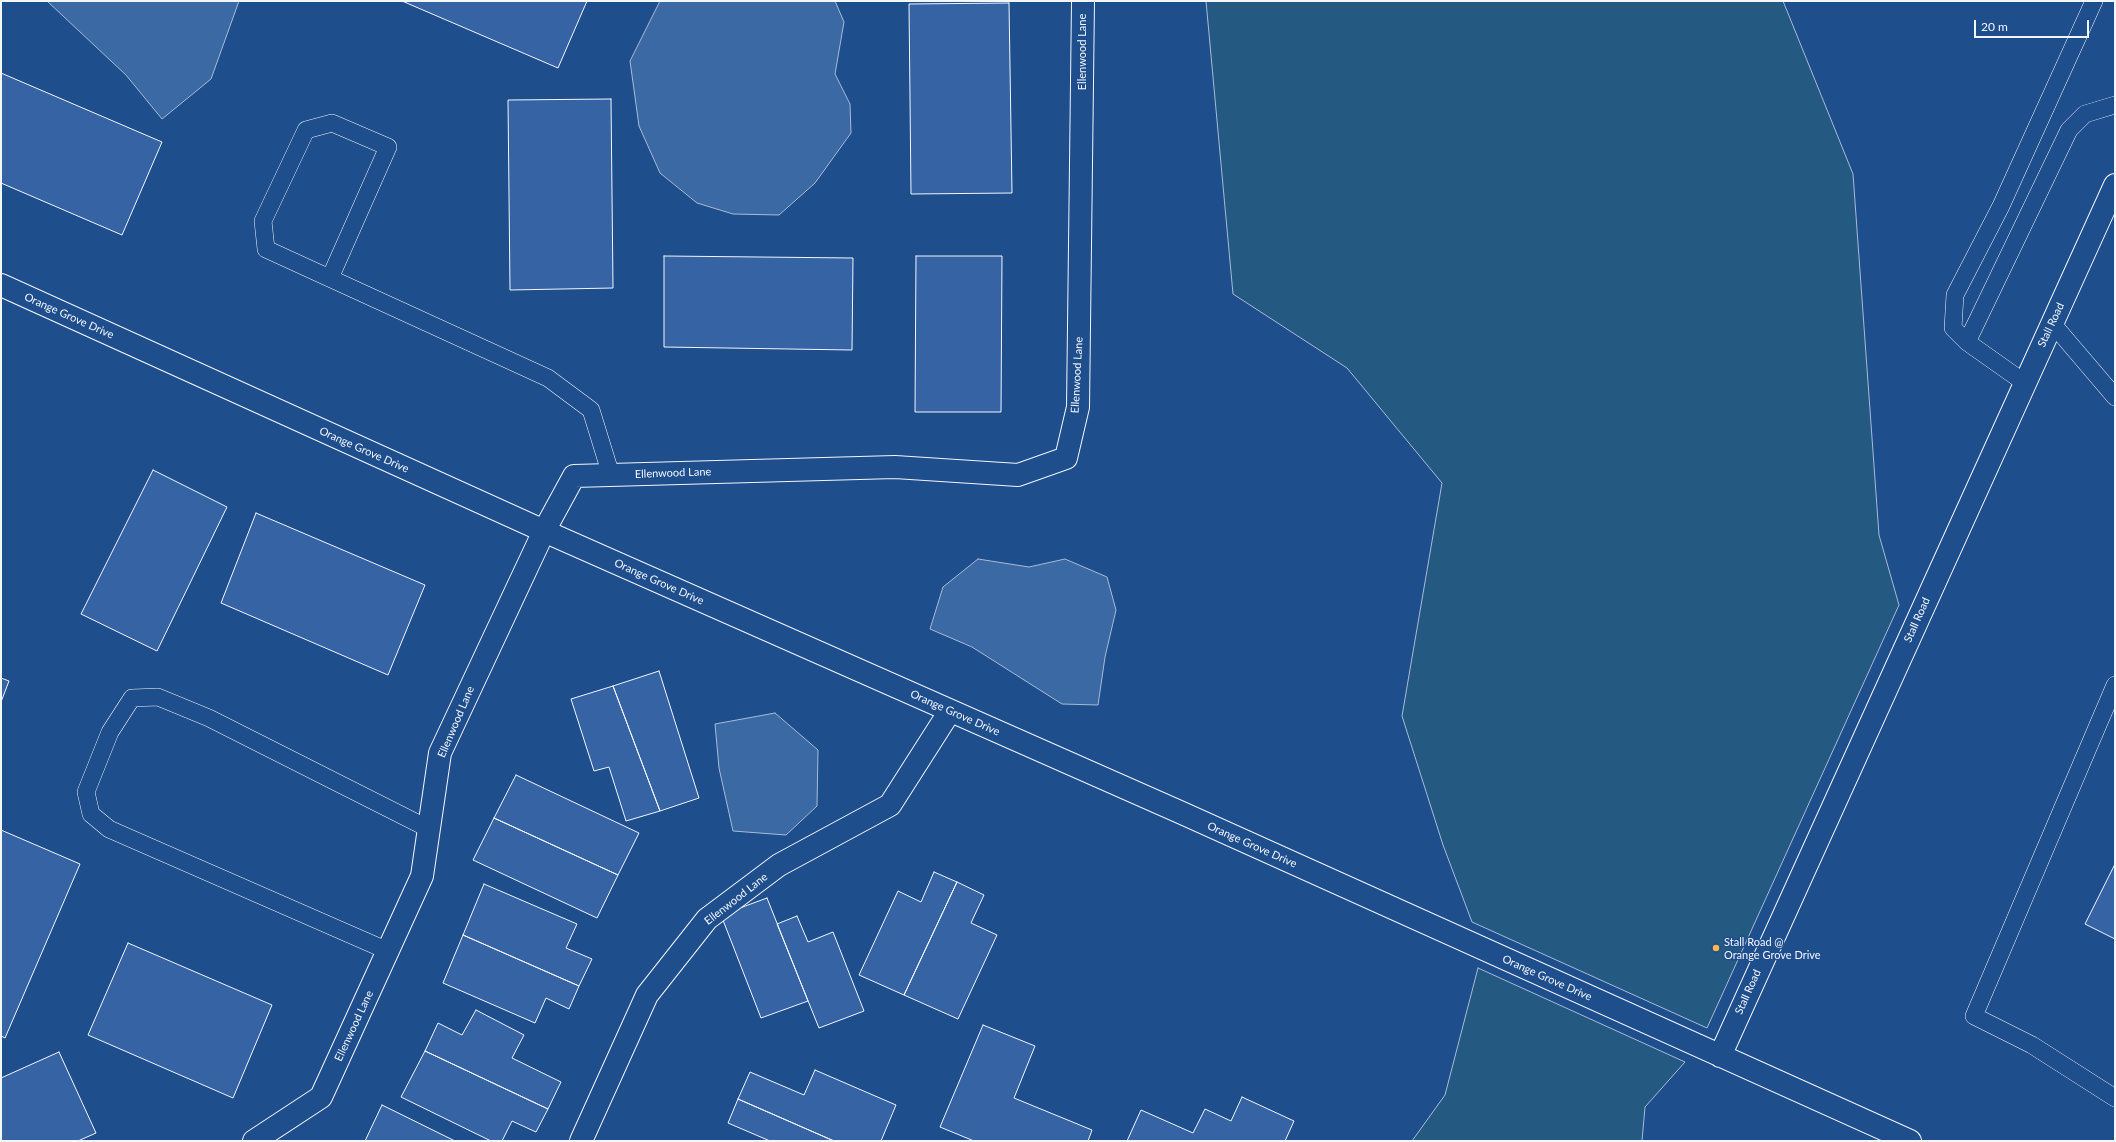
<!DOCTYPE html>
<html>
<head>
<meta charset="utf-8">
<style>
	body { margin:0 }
	#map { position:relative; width:2116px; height:1142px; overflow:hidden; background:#1f4e8c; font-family:Lato,sans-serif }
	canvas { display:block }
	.frame { position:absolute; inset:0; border:2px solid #f2f6ff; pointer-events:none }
	.scale { position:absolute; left:1974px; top:20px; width:115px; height:18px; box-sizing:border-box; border:2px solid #f2f6ff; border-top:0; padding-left:5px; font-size:12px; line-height:14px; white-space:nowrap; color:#f2f6ff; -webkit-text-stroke:3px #1f4e8c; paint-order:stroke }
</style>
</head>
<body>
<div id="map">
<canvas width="2116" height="1142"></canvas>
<div class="frame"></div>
<div class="scale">20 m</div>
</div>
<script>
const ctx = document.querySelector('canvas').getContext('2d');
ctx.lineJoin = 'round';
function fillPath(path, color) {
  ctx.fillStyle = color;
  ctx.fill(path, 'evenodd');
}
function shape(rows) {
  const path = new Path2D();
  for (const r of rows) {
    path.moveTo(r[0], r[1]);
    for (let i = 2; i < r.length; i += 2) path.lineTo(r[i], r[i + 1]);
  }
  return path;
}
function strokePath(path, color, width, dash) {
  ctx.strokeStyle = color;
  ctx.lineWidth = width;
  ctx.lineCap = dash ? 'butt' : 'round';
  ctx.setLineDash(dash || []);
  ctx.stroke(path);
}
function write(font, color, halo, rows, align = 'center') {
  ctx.font = font + ' Lato,sans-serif';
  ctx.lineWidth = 3;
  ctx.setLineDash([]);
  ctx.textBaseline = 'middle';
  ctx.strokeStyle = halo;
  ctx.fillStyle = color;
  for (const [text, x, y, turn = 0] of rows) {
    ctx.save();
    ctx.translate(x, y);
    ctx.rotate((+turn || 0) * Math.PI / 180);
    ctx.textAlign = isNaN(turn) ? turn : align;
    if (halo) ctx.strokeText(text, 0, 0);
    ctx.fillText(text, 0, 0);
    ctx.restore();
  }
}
const green = shape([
	[1206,1,1783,1,1853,174,1879,535,1899,605,1707,1028,1472,922,1443,845,1402,716,1442,483,1347,368,1233,294,1206,1],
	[1478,968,1685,1062,1645,1107,1642,1141,1412,1141,1445,1095,1478,968]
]);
fillPath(green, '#245a82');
strokePath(green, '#a8bbd7', 1);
const water = shape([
	[47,1,239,1,211,79,162,119,126,75,47,1],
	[660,1,835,1,844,22,835,74,850,104,851,133,815,183,779,215,733,214,697,203,660,173,639,126,630,61,660,1],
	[978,559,1029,567,1065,559,1107,577,1116,610,1105,657,1098,705,1062,704,972,647,930,629,943,587,978,559],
	[775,713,818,750,817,806,786,835,733,831,719,768,715,724,775,713]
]);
fillPath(water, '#3b69a3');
strokePath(water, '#a8bbd7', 1);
const building = shape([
	[402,1,587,1,558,68,402,1],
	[1009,3,1012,193,911,194,909,4,1009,3],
	[1,73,162,142,122,235,1,183,1,73],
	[611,99,613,288,510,290,508,100,611,99],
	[664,256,853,258,852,350,664,347,664,256],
	[916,256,1002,256,1001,412,915,412,916,256],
	[153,470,227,507,157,651,81,614,153,470],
	[256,513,425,585,388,675,221,603,256,513],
	[659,671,699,798,660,811,613,686,659,671],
	[1,678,9,681,1,702,1,678],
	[613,686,660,811,626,821,609,767,594,771,571,699,613,686],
	[516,775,639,833,618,875,494,818,516,775],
	[494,818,618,875,597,918,473,860,494,818],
	[1,830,80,864,5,1038,1,1036,1,830],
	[2115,864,2115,939,2085,924,2115,864],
	[934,872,957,882,904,995,859,975,898,891,921,902,934,872],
	[957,882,984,895,971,923,997,935,958,1019,904,995,957,882],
	[484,884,577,924,566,948,592,959,579,986,463,935,484,884],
	[767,898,808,1001,761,1018,721,915,767,898],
	[797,916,808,942,833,932,864,1011,819,1028,777,924,797,916],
	[463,935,579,986,569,1009,546,998,535,1023,443,983,463,935],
	[128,943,272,1005,233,1098,88,1035,128,943],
	[476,1010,524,1035,512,1058,561,1082,548,1109,425,1051,438,1023,462,1035,476,1010],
	[983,1025,1035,1046,1014,1098,1092,1130,1088,1141,974,1141,940,1127,983,1025],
	[425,1051,548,1109,536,1132,512,1121,502,1141,491,1141,401,1097,425,1051],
	[59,1052,96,1133,78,1141,1,1141,1,1078,59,1052],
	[815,1070,896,1105,881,1141,834,1141,738,1099,750,1072,804,1095,815,1070],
	[1242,1097,1294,1121,1285,1141,1127,1141,1141,1110,1193,1133,1205,1109,1231,1121,1242,1097],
	[738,1099,834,1141,770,1141,728,1123,738,1099],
	[382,1105,455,1141,365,1141,382,1105]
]);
fillPath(building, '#3563a3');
strokePath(building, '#f2f6ff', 1);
const lane = shape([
	[330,278,388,147,332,123,306,130,263,221,266,249,548,378,591,410,611,475],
	[2052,323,2115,397],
	[1967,342,2069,130,2085,114,2115,105],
	[2025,383,1967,342,1953,328,1955,295,2001,206,2094,1],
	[2115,685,1974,1016,2032,1045,2115,1098],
	[388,951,109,829,91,814,86,792,110,732,132,698,158,697,209,718,429,829]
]);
const street = shape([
	[254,1141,321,1097,422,876,440,753,544,531,574,476,895,467,1018,475,1066,458,1078,407,1083,1],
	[581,1141,647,995,707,919,779,865,890,805,950,711]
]);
const secondary = shape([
	[1,285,544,531,1182,813,1910,1141],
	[1720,1056,2115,185]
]);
strokePath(lane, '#f2f6ff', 18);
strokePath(street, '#f2f6ff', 24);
strokePath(secondary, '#f2f6ff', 24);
strokePath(lane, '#1f4e8c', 17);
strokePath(street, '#1f4e8c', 22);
strokePath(secondary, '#1f4e8c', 22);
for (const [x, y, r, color] of [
	[1716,948,4,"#ffb74d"]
]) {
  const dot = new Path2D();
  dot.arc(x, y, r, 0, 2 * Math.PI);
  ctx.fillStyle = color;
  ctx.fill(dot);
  strokePath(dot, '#1f4e8c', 1.5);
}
write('11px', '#f2f6ff', '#1f4e8c', [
	["Ellenwood Lane",1082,52,-90],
	["Orange Grove Drive",69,316,24],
	["Stall Road",2051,325,-65],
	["Ellenwood Lane",1077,375,-87],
	["Orange Grove Drive",364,450,24],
	["Ellenwood Lane",673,473,-2],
	["Orange Grove Drive",659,582,24],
	["Stall Road",1917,620,-66],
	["Orange Grove Drive",955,713,24],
	["Ellenwood Lane",456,722,-67],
	["Orange Grove Drive",1252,845,24],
	["Ellenwood Lane",736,899,-38],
	["Orange Grove Drive",1547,978,24],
	["Stall Road",1748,992,-66],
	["Ellenwood Lane",354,1026,-65]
]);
write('11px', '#f2f6ff', '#1f4e8c', [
	["Stall Road @",1724,942],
	["Orange Grove Drive",1724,955]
], 'left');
</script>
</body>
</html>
